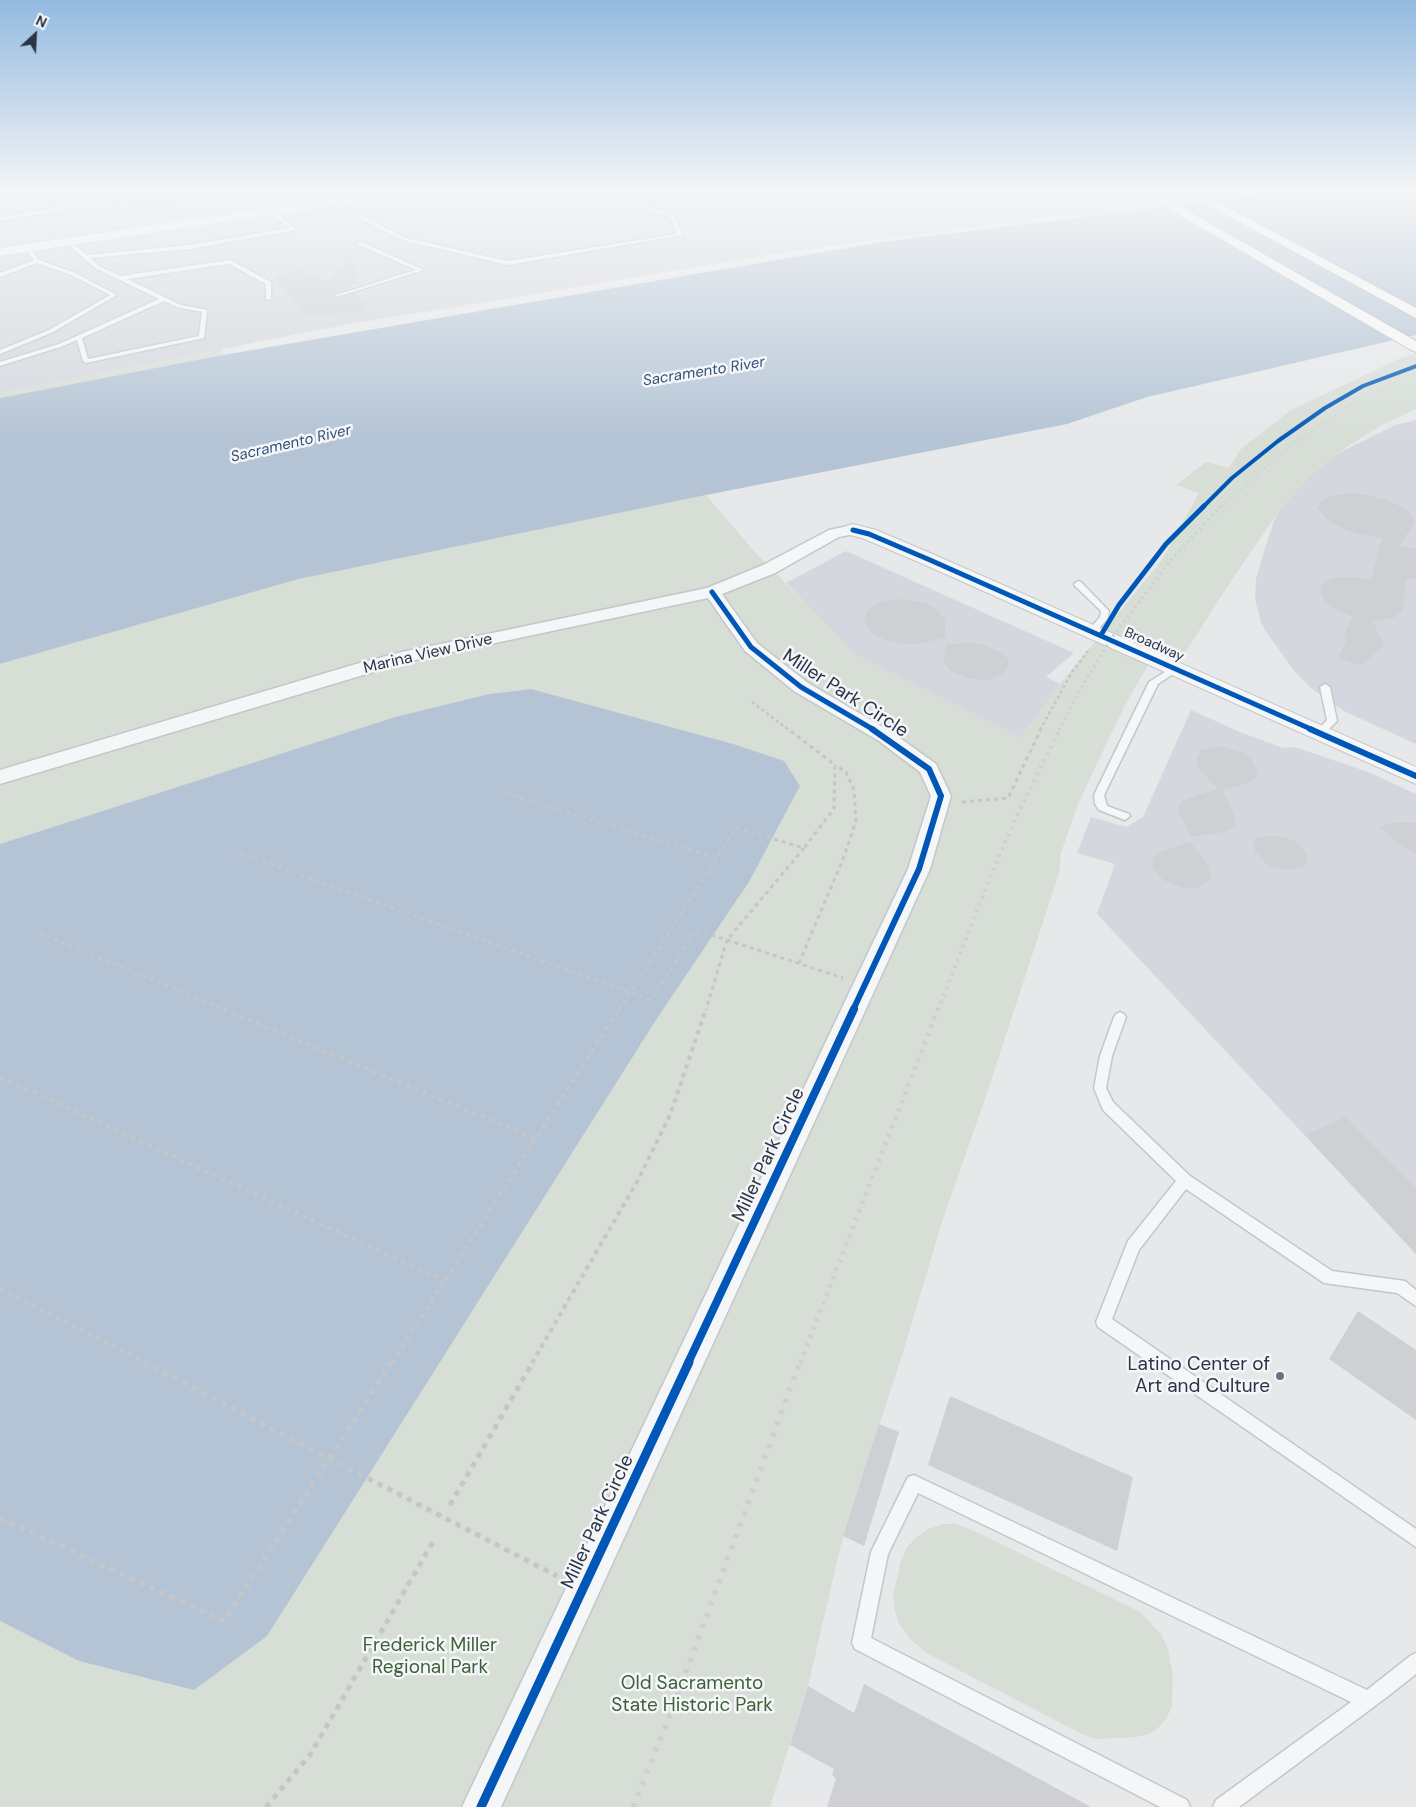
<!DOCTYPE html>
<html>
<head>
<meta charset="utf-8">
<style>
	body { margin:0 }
	#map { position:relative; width:1416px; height:1807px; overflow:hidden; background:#e6e8ea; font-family:"DM Sans",sans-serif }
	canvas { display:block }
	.north { position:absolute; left:10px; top:10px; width:50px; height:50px; -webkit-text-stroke:4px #f4f6f9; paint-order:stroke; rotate:25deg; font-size:14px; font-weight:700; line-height:20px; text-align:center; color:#2b3445 }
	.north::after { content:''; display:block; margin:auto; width:18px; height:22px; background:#2b3445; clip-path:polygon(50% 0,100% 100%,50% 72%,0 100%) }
</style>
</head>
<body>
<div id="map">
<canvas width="1416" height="1807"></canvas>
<div class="north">N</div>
</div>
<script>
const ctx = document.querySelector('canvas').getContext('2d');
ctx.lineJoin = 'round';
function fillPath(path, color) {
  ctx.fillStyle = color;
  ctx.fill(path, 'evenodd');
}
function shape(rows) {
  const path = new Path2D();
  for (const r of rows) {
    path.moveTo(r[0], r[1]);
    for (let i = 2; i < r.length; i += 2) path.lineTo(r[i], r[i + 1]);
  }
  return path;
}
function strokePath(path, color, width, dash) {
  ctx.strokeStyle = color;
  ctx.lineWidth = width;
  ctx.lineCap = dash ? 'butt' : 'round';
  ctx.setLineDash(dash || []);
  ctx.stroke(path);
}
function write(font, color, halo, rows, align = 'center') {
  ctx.font = font + ' "DM Sans",sans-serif';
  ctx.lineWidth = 5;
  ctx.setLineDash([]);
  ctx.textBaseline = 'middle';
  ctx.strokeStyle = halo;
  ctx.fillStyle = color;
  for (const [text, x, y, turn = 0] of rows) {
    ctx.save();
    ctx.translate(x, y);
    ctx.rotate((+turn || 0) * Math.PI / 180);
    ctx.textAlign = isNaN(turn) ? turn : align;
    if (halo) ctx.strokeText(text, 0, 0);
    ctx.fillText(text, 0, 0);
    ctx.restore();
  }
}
fillPath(shape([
	[0,190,373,190,0,247],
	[451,190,1116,190,1141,204,794,251,339,326,0,393,0,257],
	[1416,420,1416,744,1344,711,1311,688,1294,671,1265,630,1261,623,1255,599,1256,579,1265,548,1275,518,1283,505,1313,473,1337,454,1395,425],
	[846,551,1074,653,1046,677,1060,684,1021,738,854,654,786,583],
	[1191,710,1240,732,1283,748,1295,747,1368,772,1416,794,1416,1254,1097,914,1115,864,1077,853,1091,817,1126,827,1143,817]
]), '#d4d7dd');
fillPath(shape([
	[222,349,223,355,0,398,0,393],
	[1416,353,1416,409,1378,427,1342,450,1313,473,1283,505,1231,581,1181,659,1171,655,1148,665,1125,705,1091,776,1077,807,1061,853,1059,873,987,1093,942,1222,904,1349,843,1536,808,1686,770,1807,0,1807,0,1621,79,1661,654,1023,749,882,800,786,531,689,489,694,395,717,0,844,0,664,299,579,706,495,754,551,854,654,1021,738,1060,684,1161,561,1172,542,1199,493,1176,485,1206,462,1229,468,1241,449,1291,410,1399,359],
	[944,1524,956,1524,972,1530,1140,1612,1160,1633,1168,1648,1173,1677,1172,1707,1166,1719,1158,1728,1149,1734,1136,1737,1095,1739,1082,1734,928,1654,911,1640,899,1624,895,1611,893,1595,901,1561,907,1547,917,1537,928,1529]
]), '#d6ded6');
fillPath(shape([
	[1285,190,1416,190,1416,335,1147,397,1067,424,706,495,299,579,0,664,0,398,223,355,882,242,1227,199],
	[531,689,733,744,784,761,800,786,749,882,654,1023,267,1636,194,1690,79,1661,0,1621,0,844,395,717,489,694]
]), '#b4c4d5');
fillPath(shape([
	[164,193,177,211,132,217,128,200],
	[348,252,359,283,351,285,353,288,335,293,334,297,337,299,356,293,367,309,323,316,322,313,303,316,275,276,299,269,329,283],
	[1354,493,1385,499,1404,508,1412,516,1414,523,1399,546,1416,549,1416,579,1406,578,1403,610,1395,617,1373,622,1384,645,1363,664,1357,664,1338,658,1346,642,1344,634,1353,617,1334,608,1325,601,1321,595,1321,588,1325,582,1334,578,1350,577,1371,579,1382,538,1358,534,1342,528,1330,522,1317,508,1325,498,1336,495],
	[898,599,925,603,936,609,945,620,945,638,916,644,902,644,885,640,874,634,867,627,864,619,867,611,874,605,884,601],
	[973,643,984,645,1002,653,1008,659,1009,665,1004,674,987,680,970,679,951,671,944,663,946,644],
	[1215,747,1224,747,1244,753,1251,759,1257,771,1256,777,1250,782,1223,790,1235,818,1235,826,1224,832,1192,837,1179,814,1178,808,1181,803,1186,799,1218,789,1198,768,1196,762,1200,751],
	[1401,822,1416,823,1416,854,1396,842,1379,826],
	[1270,836,1278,836,1295,841,1306,852,1308,861,1303,867,1288,870,1271,866,1264,862,1255,851,1254,839],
	[1190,842,1209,866,1211,878,1200,887,1191,888,1182,888,1163,880,1153,868,1153,861,1155,855,1161,851],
	[1346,1117,1416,1189,1416,1254,1305,1135],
	[1358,1311,1416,1350,1416,1420,1329,1359],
	[950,1396,1133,1477,1117,1551,928,1465],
	[879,1424,899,1432,864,1546,843,1536],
	[864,1684,1091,1807,827,1807,836,1779,832,1775,834,1769,790,1745,808,1686,854,1713]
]), '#ced0d3');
const service = shape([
	[161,190,170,190,0,221,0,217,161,190],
	[239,190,245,190,292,208,287,209,239,190],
	[302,190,307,190,406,238,508,261,677,234,670,217,579,190,585,190,674,215,683,235,508,265,402,240,302,190],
	[271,208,295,228,295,230,190,249,90,258,99,266,121,276,230,260,271,282,271,300,266,299,266,284,229,264,127,279,181,305,207,310,204,338,86,363,83,361,77,340,63,346,0,366,0,362,59,344,159,299,95,268,65,242,65,240,69,240,87,255,190,245,289,228,269,211,271,208],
	[164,301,177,307,202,312,199,336,88,359,82,338,164,301],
	[357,242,361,242,424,270,336,297,336,295,416,270,357,244,357,242],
	[28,245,39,260,73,272,117,295,53,332,0,354,0,350,49,330,110,295,69,274,37,263,0,277,0,273,34,260,25,247,28,245],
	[1078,581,1081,582,1109,611,1108,618,1095,633,1092,634,1088,631,1100,617,1101,611,1075,586,1074,584,1078,581],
	[1176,665,1179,666,1179,670,1158,684,1104,795,1107,806,1129,814,1130,816,1125,820,1099,810,1095,804,1094,795,1149,682,1176,665],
	[1325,684,1330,687,1337,721,1322,736,1319,737,1314,734,1327,720,1320,687,1325,684],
	[1120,1012,1124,1014,1126,1017,1112,1056,1106,1088,1113,1102,1190,1176,1332,1271,1405,1281,1416,1290,1416,1306,1397,1293,1324,1283,1186,1189,1139,1250,1112,1319,1416,1529,1416,1547,1098,1327,1096,1322,1128,1241,1176,1181,1103,1110,1094,1088,1100,1056,1114,1017,1116,1014,1120,1012],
	[914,1475,1367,1690,1410,1656,1416,1653,1416,1674,1387,1697,1239,1807,1213,1807,1216,1800,1351,1702,918,1493,888,1554,871,1638,1187,1800,1190,1807,1160,1807,855,1649,852,1643,871,1552,908,1477,914,1475]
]);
const minor = shape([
	[853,525,859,527,861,530,859,533,839,537,775,573,722,594,757,643,808,683,893,733,936,764,951,796,930,869,501,1807,462,1807,908,869,931,796,920,772,879,741,794,691,745,651,708,598,410,661,0,784,0,770,356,664,402,652,707,588,763,565,829,530,853,525]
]);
const tertiary = shape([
	[386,190,414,190,408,194,0,256,0,248,386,190],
	[853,524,876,530,937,556,1416,767,1416,784,923,564,862,538,846,534,843,530,846,526,853,524]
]);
const motorway = shape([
	[1137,190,1151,190,1416,341,1416,352,1411,350,1137,190],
	[1181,190,1195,190,1416,308,1416,318,1181,190]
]);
strokePath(service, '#c4c6c8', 3);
strokePath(minor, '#c4c6c8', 3);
strokePath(tertiary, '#c4c6c8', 2);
strokePath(motorway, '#b8bbbf', 2);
strokePath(shape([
	[752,702,789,730],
	[1040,730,1072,672,1088,651]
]), '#c5c6ca', 2.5, [3, 3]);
strokePath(shape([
	[505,793,717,858],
	[962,802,1008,798,1041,729],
	[804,848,727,940,843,978],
	[240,853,651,1000,696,930,727,940,706,1010],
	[39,933,226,1010],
	[799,963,843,859,856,821,854,790,846,772,835,765],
	[619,1010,736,828,804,848,834,809,835,765,788,729]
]), '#c5c6ca', 3, [4, 4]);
strokePath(shape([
	[223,1009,536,1139],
	[0,1077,445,1281],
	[0,1288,146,1363],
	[392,1363,619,1009],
	[532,1363,638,1180,670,1115,706,1009]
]), '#c5c6ca', 4, [4.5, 4.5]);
strokePath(shape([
	[143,1362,557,1576],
	[450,1505,533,1362],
	[0,1518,224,1621,392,1362],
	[266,1807,310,1755,434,1540]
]), '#c5c6ca', 5, [5.5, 5.5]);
fillPath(service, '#f5f6f7');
fillPath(minor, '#f5f6f7');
fillPath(tertiary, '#f5f6f7');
fillPath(motorway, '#f8f8f8');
strokePath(shape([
	[1220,508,1285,450,1355,401,1416,373]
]), '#cecfd2', 2.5, [1, 3]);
strokePath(shape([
	[1059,730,1075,698,1111,639,1171,560,1221,506]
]), '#cecfd2', 3, [2, 4]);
strokePath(shape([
	[938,1010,989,880,1017,815,1060,729]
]), '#cecfd2', 4, [2.5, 5]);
strokePath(shape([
	[800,1363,938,1009]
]), '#cecfd2', 4.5, [3, 6]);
strokePath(shape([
	[633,1807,673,1707,800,1362]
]), '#cecfd2', 5.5, [4, 8]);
strokePath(shape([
	[1202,508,1232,478,1278,441,1325,408,1363,386,1416,366]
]), '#0057b8', 4);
strokePath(shape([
	[853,530,869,534,930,560,1313,730],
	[712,592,751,647,801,687,874,730],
	[1101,635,1119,605,1166,544,1204,506]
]), '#0057b8', 5);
strokePath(shape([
	[1310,729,1416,776],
	[853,1010,919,869,941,796,929,769,872,729]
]), '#0057b8', 6);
strokePath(shape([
	[688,1363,854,1009]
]), '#0057b8', 8);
strokePath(shape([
	[481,1807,689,1362]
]), '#0057b8', 9);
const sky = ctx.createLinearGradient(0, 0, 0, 443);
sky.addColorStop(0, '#93bae0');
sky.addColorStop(0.43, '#f4f5f6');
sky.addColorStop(1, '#f4f5f600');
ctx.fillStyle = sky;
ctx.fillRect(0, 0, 1416, 443);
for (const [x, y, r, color] of [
	[1280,1376,5,"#6c737f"]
]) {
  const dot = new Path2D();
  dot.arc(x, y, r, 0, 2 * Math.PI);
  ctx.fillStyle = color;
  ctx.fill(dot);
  strokePath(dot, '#f4f6f9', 2);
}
write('14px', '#2b3445', '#f4f6f9', [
	["Broadway",1154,645,24]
]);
write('italic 15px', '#34527a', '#f4f6f9', [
	["Sacramento River",704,372,-9],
	["Sacramento River",291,444,-13]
]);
write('16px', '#2b3445', '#f4f6f9', [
	["Marina View Drive",428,654,-13]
]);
write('19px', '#2b3445', '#f4f6f9', [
	["Miller Park Circle",845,694,33],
	["Miller Park Circle",769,1155,-65],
	["Miller Park Circle",598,1522,-65]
]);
write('19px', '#2b3445', '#f4f6f9', [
	["Latino Center of",1270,1365],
	["Art and Culture",1270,1387]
], 'right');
write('19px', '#3f6138', '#f4f6f9', [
	["Frederick Miller",430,1646],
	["Regional Park",430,1668],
	["Old Sacramento",692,1684],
	["State Historic Park",692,1706]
]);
</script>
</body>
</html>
